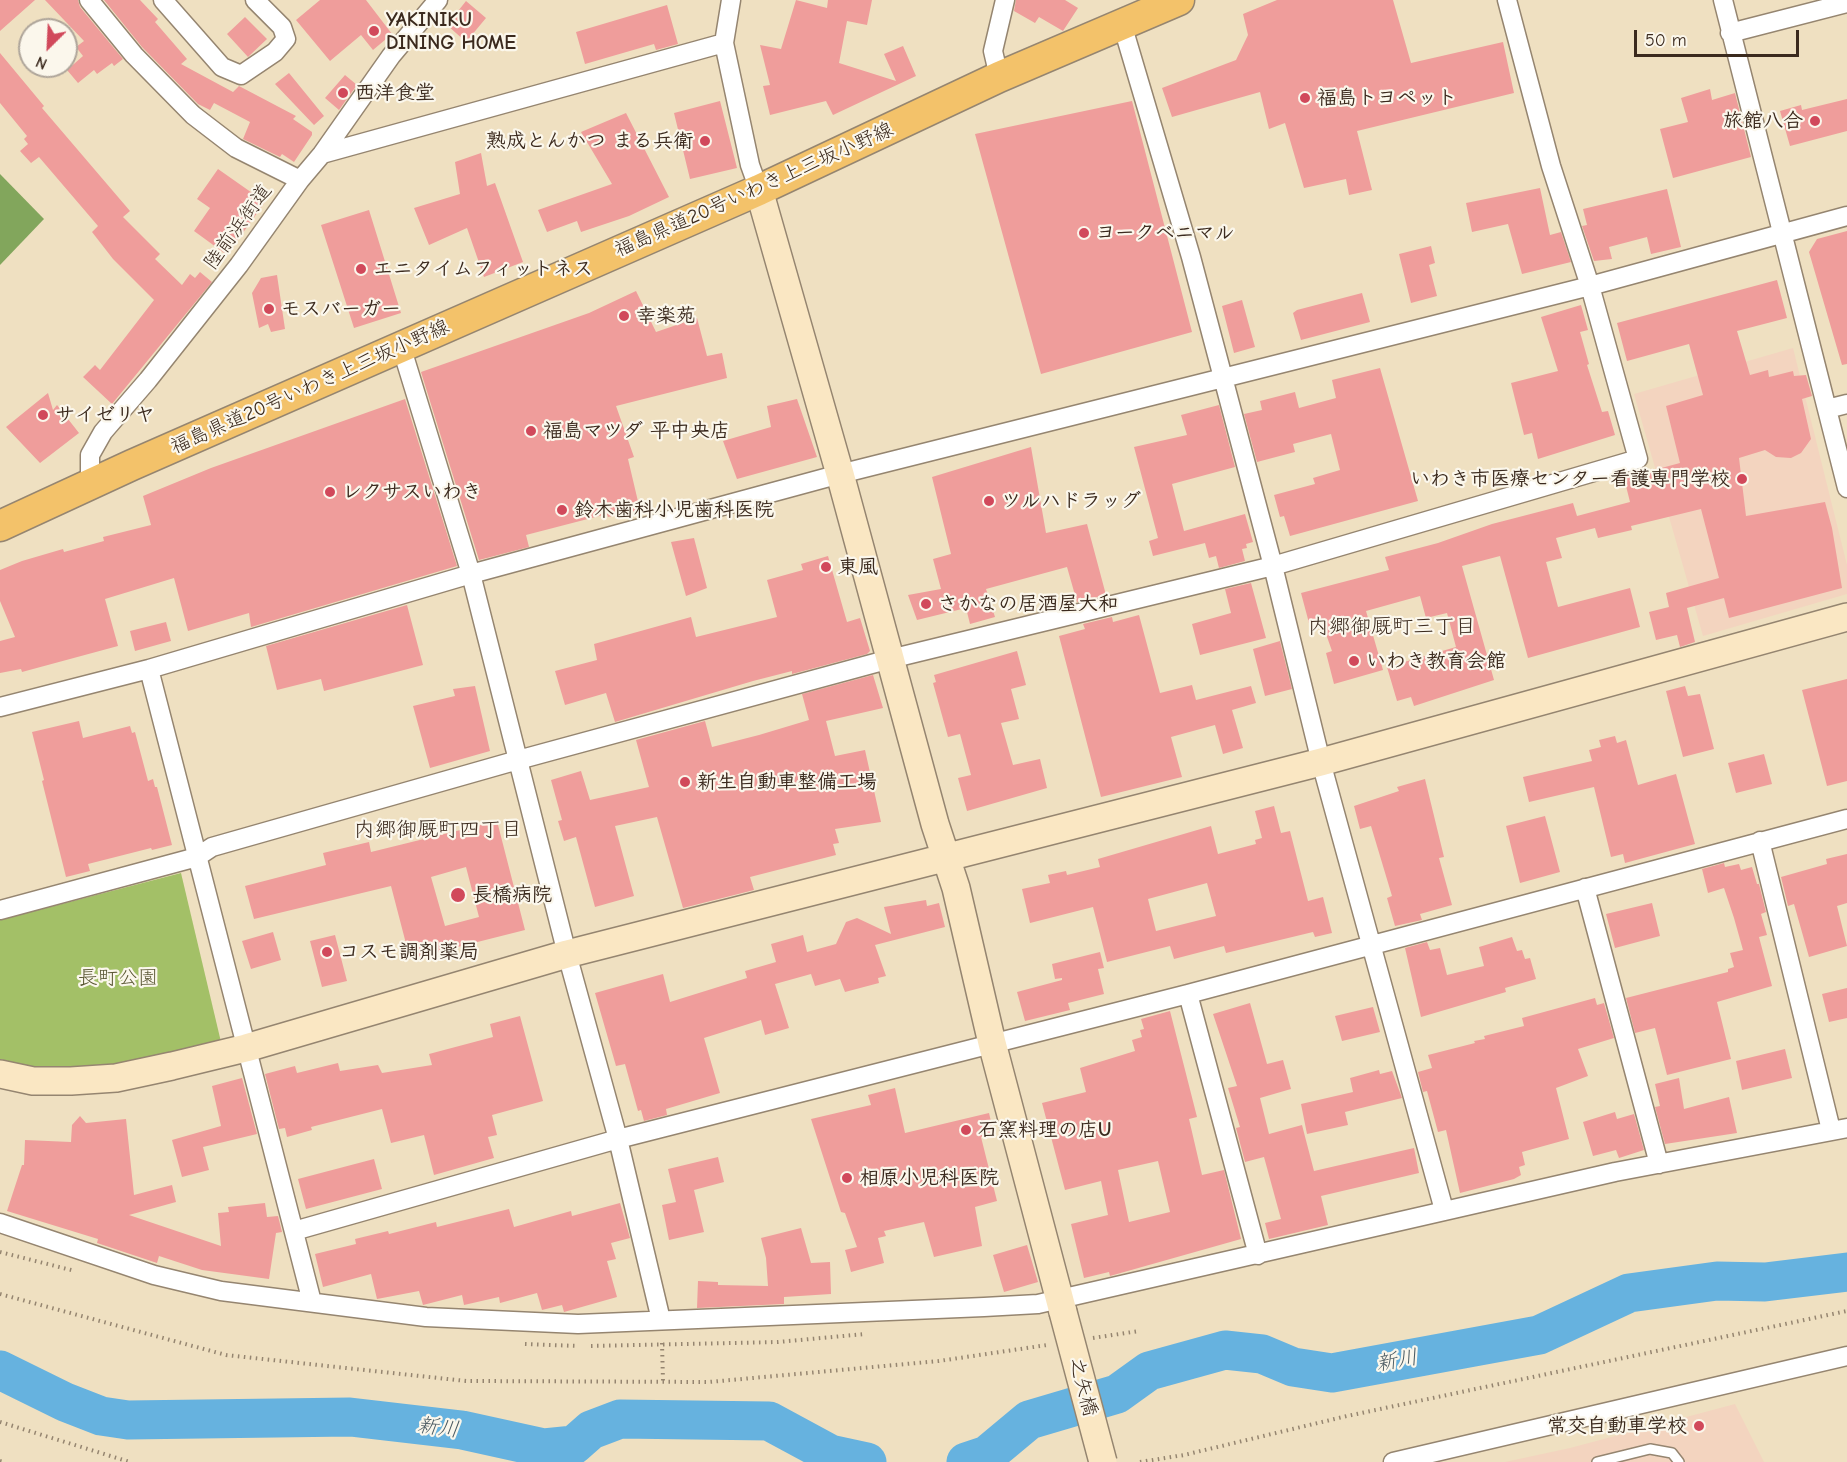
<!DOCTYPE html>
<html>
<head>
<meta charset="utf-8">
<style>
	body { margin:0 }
	#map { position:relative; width:1847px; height:1462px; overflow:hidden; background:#efe0c1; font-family:"Comic Neue",sans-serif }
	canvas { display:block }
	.north { position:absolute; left:18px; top:18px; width:60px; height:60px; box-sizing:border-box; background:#fbf7ec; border:2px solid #aea59a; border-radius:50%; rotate:204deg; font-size:16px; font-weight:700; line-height:24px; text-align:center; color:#3b2a1e }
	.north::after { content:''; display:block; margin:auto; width:21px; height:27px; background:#d1495b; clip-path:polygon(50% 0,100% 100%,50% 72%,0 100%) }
	.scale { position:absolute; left:1634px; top:30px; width:165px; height:27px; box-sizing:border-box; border:3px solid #3b2a1e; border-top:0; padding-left:8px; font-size:18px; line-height:21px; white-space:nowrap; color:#3b2a1e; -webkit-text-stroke:4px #fbf7ec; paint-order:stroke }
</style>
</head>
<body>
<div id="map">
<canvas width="1847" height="1462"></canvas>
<div class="north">N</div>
<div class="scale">50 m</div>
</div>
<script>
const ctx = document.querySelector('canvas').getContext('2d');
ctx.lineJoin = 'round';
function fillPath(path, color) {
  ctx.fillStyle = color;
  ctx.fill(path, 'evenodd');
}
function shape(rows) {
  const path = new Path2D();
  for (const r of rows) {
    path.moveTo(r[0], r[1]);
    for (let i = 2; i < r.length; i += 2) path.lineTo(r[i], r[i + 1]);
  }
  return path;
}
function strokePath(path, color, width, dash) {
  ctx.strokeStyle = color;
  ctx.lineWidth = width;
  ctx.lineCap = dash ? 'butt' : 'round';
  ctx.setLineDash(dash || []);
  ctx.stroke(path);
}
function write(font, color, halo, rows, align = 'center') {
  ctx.font = font + ' "Comic Neue","Klee One",sans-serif';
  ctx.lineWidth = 4.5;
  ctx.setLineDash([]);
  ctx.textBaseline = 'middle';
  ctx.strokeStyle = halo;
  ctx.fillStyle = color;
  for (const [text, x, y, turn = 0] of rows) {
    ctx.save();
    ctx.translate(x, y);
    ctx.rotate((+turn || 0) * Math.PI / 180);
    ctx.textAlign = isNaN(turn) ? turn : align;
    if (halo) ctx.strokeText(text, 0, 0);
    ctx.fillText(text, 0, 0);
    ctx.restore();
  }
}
fillPath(shape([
	[1793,348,1847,565,1847,594,1703,636,1634,394],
	[1735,1404,1764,1462,1505,1462,1570,1448]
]), '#f3d4bf');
fillPath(shape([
	[181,873,221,1042,120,1065,91,1068,40,1069,0,1059,0,920]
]), '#a3c067');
fillPath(shape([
	[0,174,44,219,0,265]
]), '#82a65c');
strokePath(shape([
	[0,1370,65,1402,101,1416,128,1420,350,1417,462,1430,544,1448,574,1445,591,1430,620,1419,769,1421,830,1454,867,1462],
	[966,1462,987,1455,1029,1420,1117,1394,1149,1371,1225,1350,1262,1354,1293,1367,1332,1373,1539,1335,1629,1293,1717,1281,1765,1282,1847,1272]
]), '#66b2df', 39);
fillPath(shape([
	[0,0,35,0,0,31],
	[45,0,78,0,80,7,123,59,114,66,112,63,97,74,94,70,78,83,67,70,83,56,76,47,84,41],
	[104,0,140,0,158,19,155,22,187,59,181,64,233,92,239,86,296,116,293,119,312,132,312,135,294,162,282,154,280,157,243,139,250,122,214,103,210,110,198,104,142,47],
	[320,0,366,0,392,34,373,50,361,35,330,61,296,20],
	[796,0,827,8,828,0,872,0,867,25,847,21,839,63,896,81,884,54,903,46,916,76,833,115,826,101,770,115,763,86,770,85,760,45,781,49],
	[1016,0,1065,0,1078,8,1063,31,1039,17,1035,23,1014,11],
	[1277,0,1393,0,1411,63,1503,42,1514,93,1357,131,1372,190,1349,195,1346,179,1304,188,1285,123,1269,129,1260,92,1172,117,1162,88,1236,60,1248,35,1243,14],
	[466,1,486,18,466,42,447,25],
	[667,5,678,44,656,50,654,44,585,64,576,32],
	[245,17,267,39,248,57,227,34],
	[0,53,44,106,42,108,130,211,123,217,160,254,155,259,182,285,190,274,195,278,200,272,212,282,112,404,83,377,95,365,100,370,154,300,113,259,92,232,98,226,39,157,31,163,20,151,28,144,24,139,27,136,0,103],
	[289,73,324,116,314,125,275,84],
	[345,75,357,85,339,110,325,98],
	[1710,89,1712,100,1735,93,1751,157,1673,178,1660,129,1688,122,1681,98],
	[1847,99,1847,131,1790,146,1780,111,1801,105,1802,110],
	[720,101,737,168,690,179,674,113],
	[1132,101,1192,332,1041,374,975,134],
	[626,113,669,197,629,216,581,232,577,221,547,232,538,210,612,184,581,132],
	[481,153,487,186,495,183,523,262,484,277,467,228,429,245,414,208,460,194,455,162],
	[218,169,265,202,227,255,194,231,210,208,197,199],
	[1540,188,1550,235,1561,232,1571,262,1522,274,1508,224,1472,232,1466,203],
	[1667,189,1681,247,1651,254,1647,237,1609,247,1612,259,1594,261,1582,226,1587,225,1583,209],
	[369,210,401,313,354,328,321,225],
	[1847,231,1847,364,1842,365,1809,252,1817,239],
	[1431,246,1435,263,1429,265,1437,296,1411,303,1399,254],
	[277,275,285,329,271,332,268,324,259,328,252,293,261,278],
	[1777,280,1787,318,1737,331,1750,375,1768,370,1769,377,1793,371,1794,376,1806,375,1812,396,1802,399,1811,439,1801,453,1791,458,1776,457,1765,450,1739,458,1746,516,1825,502,1832,528,1842,588,1729,618,1724,598,1687,608,1695,642,1680,647,1677,635,1656,640,1649,612,1669,607,1666,593,1719,578,1701,509,1631,526,1632,530,1598,538,1595,528,1556,538,1562,558,1546,562,1558,607,1630,588,1640,627,1528,658,1500,556,1462,566,1494,680,1414,706,1411,697,1397,701,1387,667,1456,647,1447,613,1426,618,1420,596,1366,611,1383,670,1334,684,1326,653,1332,651,1321,620,1309,623,1301,593,1389,570,1385,557,1438,543,1492,524,1573,503,1577,516,1630,502,1624,478,1680,463,1666,406,1703,395,1689,344,1627,361,1617,323],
	[636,291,656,332,697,318,707,356,722,353,727,378,616,406,634,457,628,459,640,510,608,517,607,514,526,535,529,547,479,560,421,372,589,313],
	[1362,293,1370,322,1301,340,1293,313,1297,310],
	[1242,300,1255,347,1234,353,1222,306],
	[1581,305,1588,330,1580,332,1589,364,1587,365,1602,412,1608,411,1615,435,1538,459,1532,433,1524,435,1511,383,1558,371,1541,317],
	[1380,368,1418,501,1290,536,1284,516,1280,517,1274,495,1315,484,1313,478,1340,470,1331,434,1293,444,1295,452,1257,462,1244,414,1262,410,1260,401,1295,392,1299,408,1336,398,1332,380],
	[48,393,53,410,57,405,79,433,40,463,6,427],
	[405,399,457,566,251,627,249,613,188,631,174,578,105,599,118,646,22,672,21,669,0,673,0,641,15,637,0,601,0,570,22,561,63,549,64,552,104,541,103,537,151,525,143,496,211,468],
	[797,399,817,457,737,479,723,441,771,427,767,406],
	[1219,405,1235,467,1172,484,1184,531,1245,514,1253,542,1246,544,1247,548,1242,549,1245,561,1219,568,1216,556,1209,558,1205,543,1153,556,1149,541,1158,538,1134,447,1187,435,1181,415],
	[1031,447,1046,533,1087,524,1106,595,1077,602,1067,567,986,589,995,617,970,624,966,608,917,620,908,595,941,589,933,559,951,554,932,477],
	[694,538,707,588,686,596,671,542],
	[828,556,847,622,860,618,870,651,867,654,792,674,792,671,753,681,615,722,606,693,565,705,555,671,597,660,594,644,691,617,696,637,777,617,767,580,803,570,801,564],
	[1251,583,1266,638,1200,655,1192,624,1231,613,1225,589],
	[407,605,423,665,324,691,321,679,277,690,266,646],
	[1139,615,1160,693,1192,685,1196,700,1251,686,1256,703,1232,710,1243,748,1223,754,1215,725,1171,737,1182,777,1101,797,1059,636,1085,629,1083,624,1112,617,1113,622],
	[166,622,171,641,135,651,130,631],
	[1280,641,1292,689,1265,696,1253,649],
	[1017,651,1026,685,1011,689,1019,719,1001,723,1013,765,1040,759,1047,788,967,811,958,778,971,775,960,734,948,737,933,683,936,682,934,675],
	[873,675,883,708,826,721,835,756,865,750,881,822,835,829,839,843,833,844,836,855,750,877,754,890,683,908,657,817,615,826,634,896,595,907,576,837,564,841,558,821,562,820,551,780,581,771,590,800,649,787,636,740,705,721,712,747,759,735,809,720,802,694],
	[1847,679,1847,781,1827,786,1802,690],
	[475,686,490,751,430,768,413,706,455,696,453,689],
	[1685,686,1688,696,1700,694,1714,749,1683,757,1666,691],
	[79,721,83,738,130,726,132,733,135,732,148,781,153,779,155,787,157,787,172,845,152,850,151,848,88,864,90,871,66,877,42,781,44,780,32,732],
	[1615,736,1617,743,1626,740,1638,785,1676,774,1695,844,1625,863,1623,854,1611,857,1594,787,1529,802,1523,777,1592,761,1589,750,1601,747,1599,740],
	[1764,754,1772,784,1736,793,1728,763],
	[1425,779,1444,857,1439,858,1452,905,1420,914,1422,920,1395,926,1387,898,1392,896,1371,826,1360,829,1354,806,1399,791,1397,787],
	[1274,806,1281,833,1290,831,1308,901,1323,897,1332,933,1315,937,1313,932,1226,953,1224,946,1174,959,1170,946,1107,962,1093,907,1030,923,1022,889,1050,883,1048,875,1066,871,1067,875,1100,867,1098,859,1211,826,1218,854,1256,844,1255,840,1262,838,1255,811],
	[1207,883,1216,916,1156,931,1148,899],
	[1545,816,1560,872,1520,883,1506,826],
	[497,821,525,930,410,959,391,886,254,919,245,886,326,865,323,853,369,842,371,852],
	[466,867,479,917,445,926,431,877],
	[1847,854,1847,903,1837,906,1847,946,1809,957,1794,904,1788,906,1781,877,1827,864,1826,859],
	[1724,863,1725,867,1739,864,1741,870,1752,867,1757,884,1759,884,1766,912,1761,914,1767,935,1759,937,1772,986,1717,1002,1731,1059,1667,1075,1655,1028,1635,1033,1626,998,1728,972,1728,969,1734,967,1730,953,1743,950,1734,918,1724,888,1708,893,1702,869],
	[926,900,927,906,939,903,945,927,875,945,886,976,878,978,879,983,845,992,840,979,815,986,811,974,775,984,789,1028,765,1035,761,1020,704,1038,720,1093,666,1109,667,1115,644,1121,641,1110,638,1111,625,1064,616,1066,595,993,663,974,670,1002,747,978,745,971,776,962,771,944,803,935,807,952,836,944,846,922,857,918,891,934,884,907],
	[1652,903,1660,936,1615,948,1606,914],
	[273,932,281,960,251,969,242,941],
	[335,935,347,981,322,987,310,941],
	[1512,937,1517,951,1522,950,1525,959,1530,958,1536,979,1505,988,1506,992,1421,1017,1405,948,1427,942,1430,950,1440,948,1447,975,1484,966,1479,947],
	[1100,952,1104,968,1098,969,1104,994,1068,1003,1070,1010,1025,1021,1017,992,1062,980,1062,978,1055,979,1052,964],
	[1847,988,1847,1018,1829,1022,1822,994],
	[1595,998,1597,1005,1604,1003,1614,1038,1578,1049,1588,1076,1556,1088,1569,1139,1522,1152,1525,1165,1519,1167,1521,1175,1514,1179,1460,1193,1446,1130,1438,1132,1427,1091,1423,1092,1418,1072,1432,1068,1428,1055,1475,1043,1474,1041,1485,1039,1484,1036,1524,1026,1522,1018],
	[1250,1003,1267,1064,1283,1060,1291,1089,1260,1098,1269,1134,1302,1125,1314,1171,1414,1148,1419,1173,1321,1196,1328,1225,1269,1239,1265,1223,1281,1219,1264,1157,1245,1162,1236,1128,1240,1127,1228,1088,1237,1086,1213,1014],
	[1373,1007,1380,1032,1342,1041,1335,1016],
	[1170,1011,1197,1117,1189,1119,1202,1175,1224,1170,1241,1239,1110,1276,1109,1272,1084,1278,1071,1224,1108,1215,1101,1181,1065,1190,1042,1103,1086,1092,1080,1068,1135,1051,1132,1040,1142,1037,1140,1030,1144,1029,1141,1019],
	[1158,1161,1170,1212,1129,1222,1118,1170],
	[520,1016,543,1101,492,1115,497,1135,488,1137,494,1158,434,1175,424,1135,391,1143,382,1109,311,1127,312,1130,287,1137,285,1128,279,1129,265,1074,295,1066,297,1073,338,1063,340,1071,378,1065,382,1073,432,1065,429,1054,493,1037,490,1024],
	[1785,1049,1792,1078,1742,1090,1736,1061],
	[1379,1070,1380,1074,1392,1071,1402,1098,1345,1112,1348,1125,1307,1134,1301,1104,1353,1092,1350,1078],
	[242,1078,257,1134,203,1147,209,1170,182,1177,172,1140,221,1126,212,1086],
	[1679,1078,1684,1109,1729,1097,1737,1133,1665,1144,1655,1107,1660,1106,1655,1084],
	[895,1088,905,1133,989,1113,994,1134,981,1137,997,1201,975,1207,982,1246,934,1257,924,1222,884,1231,886,1236,878,1238,884,1263,851,1272,845,1250,857,1247,845,1213,841,1212,811,1119,871,1105,868,1095],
	[1615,1112,1617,1119,1634,1114,1644,1150,1619,1158,1616,1150,1593,1156,1583,1122],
	[80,1116,86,1123,126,1119,134,1195,172,1185,176,1202,129,1215,221,1246,218,1213,229,1212,228,1207,265,1203,267,1217,278,1216,282,1232,276,1233,269,1279,202,1270,159,1256,157,1263,97,1243,98,1239,7,1211,22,1165,24,1165,25,1140,71,1142,72,1125],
	[718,1157,724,1182,694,1190,704,1232,669,1240,662,1205,676,1202,668,1169],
	[374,1159,382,1189,306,1209,298,1179],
	[620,1203,630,1238,611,1243,616,1259,607,1261,617,1297,564,1312,562,1305,542,1310,537,1293,500,1303,499,1297,464,1305,462,1295,423,1305,419,1291,377,1299,371,1274,323,1287,315,1254,356,1244,355,1239,388,1231,389,1234,436,1222,437,1227,509,1209,514,1227,571,1211,572,1216],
	[801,1228,811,1263,830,1262,831,1294,784,1297,784,1304,697,1308,698,1281,718,1282,718,1285,768,1286,766,1258,761,1238],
	[1027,1245,1038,1282,1004,1292,993,1255]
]), '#ef9d9b');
const lane = shape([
	[1597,1462,1650,1449,1672,1453,1679,1462]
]);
const street = shape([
	[89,0,134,55,193,115,236,148,300,180],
	[163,0,222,67,241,75,275,52,286,39,282,27,255,0],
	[731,0,724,43,750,165,759,190],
	[1723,0,1847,488],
	[1122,24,1191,257,1273,566,1321,762,1444,1210],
	[1730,33,1847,3],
	[999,77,993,51,1005,0],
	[322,154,724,43],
	[401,346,471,574,567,954,618,1139,661,1320],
	[1827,409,1847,404],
	[90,485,90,455,103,432,148,380,239,265,300,180,322,154,391,56,438,0],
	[149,669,312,1302],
	[0,707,149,669,471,574,840,474,1590,286,1847,216],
	[1760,841,1831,1130],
	[1585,888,1659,1164],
	[0,910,197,857,212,847,518,760,890,659,1273,566,1638,459,1590,286,1551,166,1507,0],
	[1188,994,1258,1255],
	[0,1223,154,1275,221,1291,426,1317,578,1324,984,1307,1038,1304,1615,1172,1847,1128],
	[294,1231,618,1139,1188,994,1847,819],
	[1393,1462,1847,1356]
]);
const secondary = shape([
	[759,190,840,474,935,824,956,888,992,1043,1063,1312],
	[0,1074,33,1081,71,1081,116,1078,172,1066,246,1048,567,954,1321,762,1847,617]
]);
const primary = shape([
	[0,526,132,465,759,190,999,77,1179,0]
]);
strokePath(lane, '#958570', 12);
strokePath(street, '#958570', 21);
strokePath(secondary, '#958570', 30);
strokePath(primary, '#958570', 33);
strokePath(shape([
	[0,1252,75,1271],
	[0,1294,226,1355,466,1381,709,1382,939,1361,1047,1345],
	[1093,1338,1139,1331],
	[662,1343,663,1381],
	[525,1344,578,1346],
	[591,1346,778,1342,865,1334],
	[0,1422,130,1462],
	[0,1461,4,1462],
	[1140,1462,1184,1455,1347,1416,1847,1311]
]), '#958570', 4, [1.5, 4.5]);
strokePath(lane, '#fff', 9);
strokePath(street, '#fff', 18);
strokePath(secondary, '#fae7c3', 27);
strokePath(primary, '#f3c26a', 30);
const secondaryBridge = shape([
	[1063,1312,1103,1462]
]);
strokePath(secondaryBridge, '#958570', 30, []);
strokePath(secondaryBridge, '#fae7c3', 27);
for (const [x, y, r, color] of [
	[374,31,6,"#d1495b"],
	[343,93,6,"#d1495b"],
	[1305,98,6,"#d1495b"],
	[1815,121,6,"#d1495b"],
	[705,141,6,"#d1495b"],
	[1084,233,6,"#d1495b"],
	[361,269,6,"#d1495b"],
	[269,309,6,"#d1495b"],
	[624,316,6,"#d1495b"],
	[43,415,6,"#d1495b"],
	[531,431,6,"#d1495b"],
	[1742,479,6,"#d1495b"],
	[330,492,6,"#d1495b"],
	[989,501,6,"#d1495b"],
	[562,510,6,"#d1495b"],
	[826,567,6,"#d1495b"],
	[926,604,6,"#d1495b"],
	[1354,661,6,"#d1495b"],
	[685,782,6,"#d1495b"],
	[458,895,8,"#d1495b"],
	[327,952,6,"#d1495b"],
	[966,1130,6,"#d1495b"],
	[847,1178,6,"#d1495b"],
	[1699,1426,6,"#d1495b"]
]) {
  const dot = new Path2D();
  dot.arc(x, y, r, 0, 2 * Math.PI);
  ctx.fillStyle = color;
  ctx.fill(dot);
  strokePath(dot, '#fbf7ec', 2);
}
write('bold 20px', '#3b2a1e', '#fbf7ec', [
	["YAKINIKU",386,20],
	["DINING HOME",386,43],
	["西洋食堂",355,93],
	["福島トヨペット",1317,98],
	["旅館八合",1803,121,"right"],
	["熟成とんかつ まる兵衛",693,141,"right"],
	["ヨークベニマル",1096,233],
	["エニタイムフィットネス",373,269],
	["モスバーガー",281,309],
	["幸楽苑",636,316],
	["サイゼリヤ",55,415],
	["福島マツダ 平中央店",543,431],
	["いわき市医療センター看護専門学校",1730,479,"right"],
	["レクサスいわき",342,492],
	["ツルハドラッグ",1001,501],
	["鈴木歯科小児歯科医院",574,510],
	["東風",838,567],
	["さかなの居酒屋大和",938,604],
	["いわき教育会館",1366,661],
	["新生自動車整備工場",697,782],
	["長橋病院",472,895],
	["コスモ調剤薬局",339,952],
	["石窯料理の店U",978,1130],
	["相原小児科医院",859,1178],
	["常交自動車学校",1687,1426,"right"]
], 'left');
write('20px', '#3b2a1e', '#fbf7ec', [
	["福島県道20号いわき上三坂小野線",754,190,-24],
	["陸前浜街道",238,227,-54],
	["福島県道20号いわき上三坂小野線",310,387,-24],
	["之矢橋",1083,1387,75]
]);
write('20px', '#5a5734', '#fbf7ec', [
	["長町公園",118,978]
]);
write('21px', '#3b2a1e', '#fbf7ec', [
	["内郷御厩町三丁目",1392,627],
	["内郷御厩町四丁目",438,830]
]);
write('italic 21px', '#4a5a62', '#fbf7ec', [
	["新川",1397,1361,-10],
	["新川",438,1428,7]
]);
</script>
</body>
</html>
